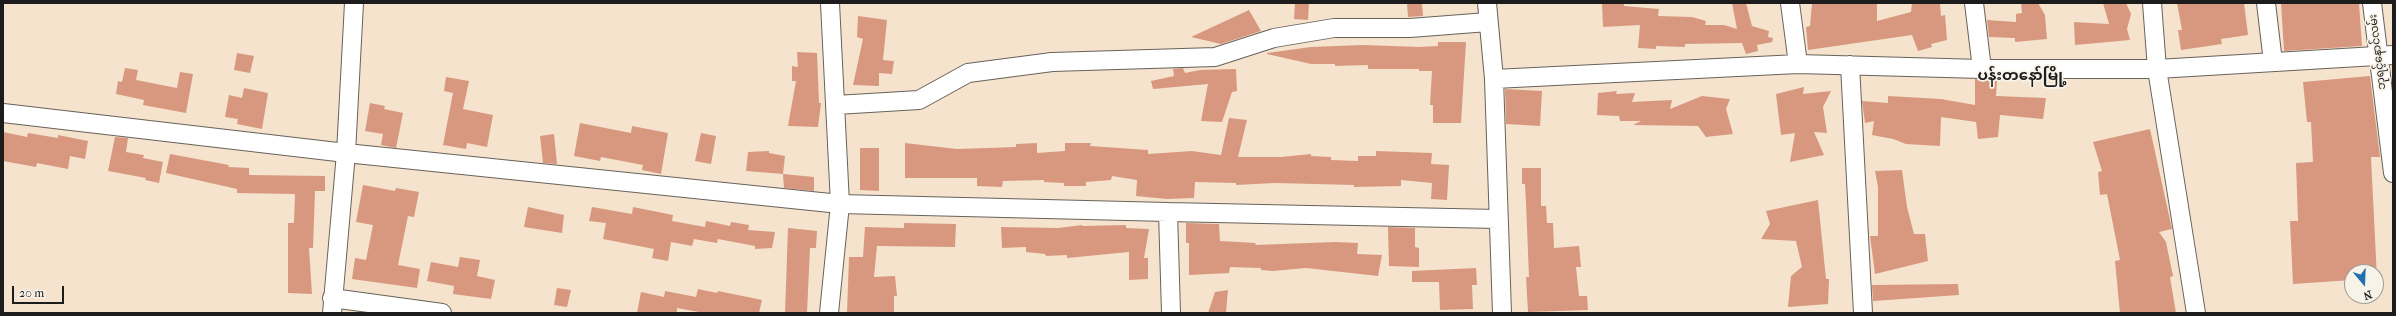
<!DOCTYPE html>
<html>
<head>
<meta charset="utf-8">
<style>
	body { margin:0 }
	#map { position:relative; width:2396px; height:316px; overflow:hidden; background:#f5e3cd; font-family:"IM FELL French Canon",serif }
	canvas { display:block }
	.frame { position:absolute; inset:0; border:4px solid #1c1c1c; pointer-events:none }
	.north { position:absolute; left:2344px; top:264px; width:40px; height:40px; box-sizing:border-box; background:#f7f3e8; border:1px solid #9f9d96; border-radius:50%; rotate:161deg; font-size:11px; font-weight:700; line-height:16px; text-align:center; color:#1c1c1c }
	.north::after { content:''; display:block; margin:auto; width:14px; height:18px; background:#1f6fb2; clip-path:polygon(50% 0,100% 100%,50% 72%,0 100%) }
	.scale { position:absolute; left:12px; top:286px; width:52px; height:18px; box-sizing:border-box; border:2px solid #1c1c1c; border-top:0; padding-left:5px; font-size:12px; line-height:14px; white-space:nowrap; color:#1c1c1c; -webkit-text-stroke:3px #f7f3e8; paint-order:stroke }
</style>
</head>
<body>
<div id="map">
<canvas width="2396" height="316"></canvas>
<div class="frame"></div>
<div class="north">N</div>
<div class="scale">20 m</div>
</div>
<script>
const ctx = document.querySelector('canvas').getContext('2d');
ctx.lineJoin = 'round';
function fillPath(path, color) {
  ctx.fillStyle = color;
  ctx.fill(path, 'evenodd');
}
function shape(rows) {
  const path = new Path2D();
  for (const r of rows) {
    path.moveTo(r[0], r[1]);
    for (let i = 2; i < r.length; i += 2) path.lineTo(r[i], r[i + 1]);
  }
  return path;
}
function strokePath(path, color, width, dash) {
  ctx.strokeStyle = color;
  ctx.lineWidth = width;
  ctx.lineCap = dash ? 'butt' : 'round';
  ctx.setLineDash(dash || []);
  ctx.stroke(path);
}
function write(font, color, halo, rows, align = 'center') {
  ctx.font = font + ' "IM FELL French Canon","Noto Sans Myanmar",serif';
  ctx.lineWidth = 3.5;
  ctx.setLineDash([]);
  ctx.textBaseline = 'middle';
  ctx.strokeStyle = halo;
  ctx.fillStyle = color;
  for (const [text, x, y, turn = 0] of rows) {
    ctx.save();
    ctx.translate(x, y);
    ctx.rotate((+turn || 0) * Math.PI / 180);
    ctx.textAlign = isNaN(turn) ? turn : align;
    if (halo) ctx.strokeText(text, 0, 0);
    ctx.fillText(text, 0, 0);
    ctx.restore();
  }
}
fillPath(shape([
	[1295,3,1309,3,1308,20,1294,19],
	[1407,3,1422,3,1423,16,1408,17],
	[1602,3,1624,3,1624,6,1659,9,1658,16,1692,17,1706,21,1705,25,1724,25,1737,29,1732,3,1746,3,1752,26,1769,31,1768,37,1773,38,1772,42,1757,45,1758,51,1746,54,1742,43,1685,44,1685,47,1656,46,1656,49,1638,48,1640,25,1603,27],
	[1812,3,1877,3,1877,21,1911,12,1912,3,1940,3,1941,16,1945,15,1947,40,1931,44,1932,47,1918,51,1912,35,1808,50,1806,27,1810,26],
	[2021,3,2038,3,2045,15,2047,39,2015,42,2015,38,1989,37,1987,20,2016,22,2016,14,2022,13],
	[2103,3,2126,3,2131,14,2127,29,2130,40,2075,45,2074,22,2109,24],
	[2177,3,2244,3,2248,35,2221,39,2222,44,2181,50,2178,30,2182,30],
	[2281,3,2359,3,2362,46,2284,51],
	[1249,10,1261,31,1221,44,1191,37],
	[858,16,887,20,883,60,894,61,892,74,879,73,879,86,853,85,863,39,857,37],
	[1438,42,1466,42,1461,123,1433,123,1433,105,1430,105,1432,71,1419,71,1419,69,1368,69,1368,65,1335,66,1335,64,1311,64,1267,54,1267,53,1311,47,1363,45,1419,47,1438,46],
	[797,52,817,53,819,103,821,103,818,127,788,126,796,81,792,81,792,66,798,67],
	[237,53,254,56,250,73,234,70],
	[125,68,138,70,136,80,177,88,180,72,193,74,186,113,143,105,144,100,116,94,118,81,122,82],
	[1183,68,1185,73,1200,70,1236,69,1237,91,1232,92,1222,122,1201,121,1208,84,1153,89,1151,81,1174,76,1173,69],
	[2370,76,2380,157,2371,157,2377,279,2376,272,2352,272,2352,280,2293,284,2290,221,2298,221,2296,163,2313,162,2311,122,2307,122,2303,82],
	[446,77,469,81,463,109,493,115,487,147,467,143,466,149,443,145,453,93,444,91],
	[1975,79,1997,80,1996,96,2046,98,2043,119,2000,115,1998,137,1978,139,1976,122,1941,117,1940,146,1906,144,1893,139,1872,135,1874,121,1865,123,1862,101,1888,103,1888,96,1941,99,1975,105],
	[1804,87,1803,94,1831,91,1823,107,1827,133,1814,132,1824,155,1790,162,1795,133,1781,135,1776,94],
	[244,88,268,93,262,129,237,124,238,119,225,117,229,95,242,98],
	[1505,89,1542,91,1540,126,1506,124],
	[1617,91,1616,94,1635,93,1632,102,1672,100,1670,109,1702,96,1730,99,1726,109,1733,134,1706,137,1698,126,1633,125,1641,121,1620,121,1619,116,1597,115,1598,93],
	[370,103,385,106,384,109,403,113,396,148,381,145,383,134,365,131],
	[1229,118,1247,120,1238,157,1281,157,1311,154,1311,156,1331,157,1331,160,1358,161,1358,156,1376,156,1376,151,1432,153,1431,164,1449,165,1447,200,1431,199,1432,183,1401,180,1401,186,1354,187,1354,185,1275,183,1236,185,1236,183,1195,182,1194,198,1167,199,1136,196,1137,180,1112,176,1111,180,1086,182,1086,186,1064,186,1064,183,1044,182,1044,180,1003,181,1002,187,977,186,977,178,905,178,905,143,957,149,1016,147,1016,144,1037,143,1037,153,1065,151,1065,143,1091,143,1090,146,1148,150,1148,154,1192,151,1221,155],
	[580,123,631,133,632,126,668,133,661,174,642,170,643,165,601,157,600,161,574,156],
	[2150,129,2172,229,2159,232,2166,242,2173,276,2170,277,2176,313,2120,313,2115,261,2120,260,2107,194,2100,195,2098,172,2102,171,2093,142],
	[3,132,27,137,28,133,58,138,58,135,88,141,85,159,70,156,68,169,37,163,36,167,3,161],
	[701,133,716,136,711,164,695,161],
	[554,134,557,164,543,163,540,136],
	[115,137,128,138,126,152,144,155,143,158,163,162,159,183,145,180,146,178,108,171],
	[860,148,879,148,879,191,860,190],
	[769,151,769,153,785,156,783,174,746,171,748,152],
	[170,154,229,165,228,167,249,168,249,175,325,176,325,191,315,191,313,248,309,248,312,294,288,293,288,223,294,223,295,194,237,193,237,189,166,173],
	[1522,168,1541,168,1541,206,1546,206,1547,223,1553,223,1554,248,1579,246,1581,267,1576,267,1579,296,1587,296,1588,310,1528,312,1526,277,1529,277,1526,203,1525,184,1522,184],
	[1902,170,1907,207,1914,234,1925,234,1928,261,1875,274,1870,236,1878,236,1878,187,1875,171],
	[783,174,814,177,814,191,784,188],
	[363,185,395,191,396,188,419,192,414,217,408,216,398,265,420,269,417,288,352,279,355,258,366,260,373,225,356,222],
	[1818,200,1826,279,1829,279,1828,304,1788,307,1791,276,1802,267,1796,241,1761,239,1770,224,1766,211],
	[528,207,564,215,562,233,524,227],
	[592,207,632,214,633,207,673,215,672,221,705,227,706,221,730,226,731,222,749,225,748,230,775,232,772,248,755,249,755,246,718,239,717,243,694,239,692,246,671,242,668,261,652,258,654,249,603,239,606,223,589,221],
	[904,223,956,224,955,247,877,246,874,277,895,276,897,296,894,296,894,313,847,313,849,257,863,257,865,227,904,228],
	[1186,223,1219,224,1220,241,1256,243,1255,245,1335,242,1358,243,1357,254,1382,255,1378,276,1306,268,1273,271,1261,270,1261,268,1230,267,1229,273,1189,275,1189,243,1186,243],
	[1082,225,1082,226,1126,225,1126,228,1149,229,1144,258,1148,258,1148,279,1129,280,1129,252,1067,258,1067,255,1046,256,1045,254,1026,252,1026,247,1002,248,1001,227,1058,228],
	[1388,227,1415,228,1415,247,1419,248,1419,267,1389,266],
	[788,228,817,231,816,248,810,248,807,313,785,313],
	[460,257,480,260,477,276,495,280,491,299,453,294,454,286,427,281,431,262,458,267],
	[1476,268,1477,285,1472,285,1473,309,1440,310,1439,282,1412,282,1412,271],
	[1958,284,1959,295,1873,301,1872,285],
	[557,288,571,290,567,307,554,305],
	[698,289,717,293,718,291,762,300,759,313,704,313,677,308,677,313,637,313,641,292,664,297,665,291,696,297],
	[1228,290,1226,313,1208,313,1215,292]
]), '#d8987f');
const minor = shape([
	[1487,3,1494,79,1502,313],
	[1790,3,1798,64],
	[1974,3,1982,69,2157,69,2393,55],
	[2152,3,2157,69,2196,313],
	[2266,3,2273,62],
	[2372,3,2393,173],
	[1850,65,1863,313],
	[1494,79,1798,64,1982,69],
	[836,105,919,100,968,73,1052,62,1215,57,1274,38,1334,28,1410,28,1488,22],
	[3,113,346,153,840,204,1168,212],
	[332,298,442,313],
	[332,313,346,153,354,3],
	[829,313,840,204,830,3],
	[1171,313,1168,212,1498,219]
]);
strokePath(minor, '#68625a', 20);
strokePath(minor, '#fff', 18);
write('11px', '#1c1c1c', '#f7f3e8', [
	["ဘုရင့်နောင်လမ်း",2378,52,-97]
]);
write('bold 15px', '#1c1c1c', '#f7f3e8', [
	["ပန်းတနော်မြို့",2022,76]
]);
</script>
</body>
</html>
